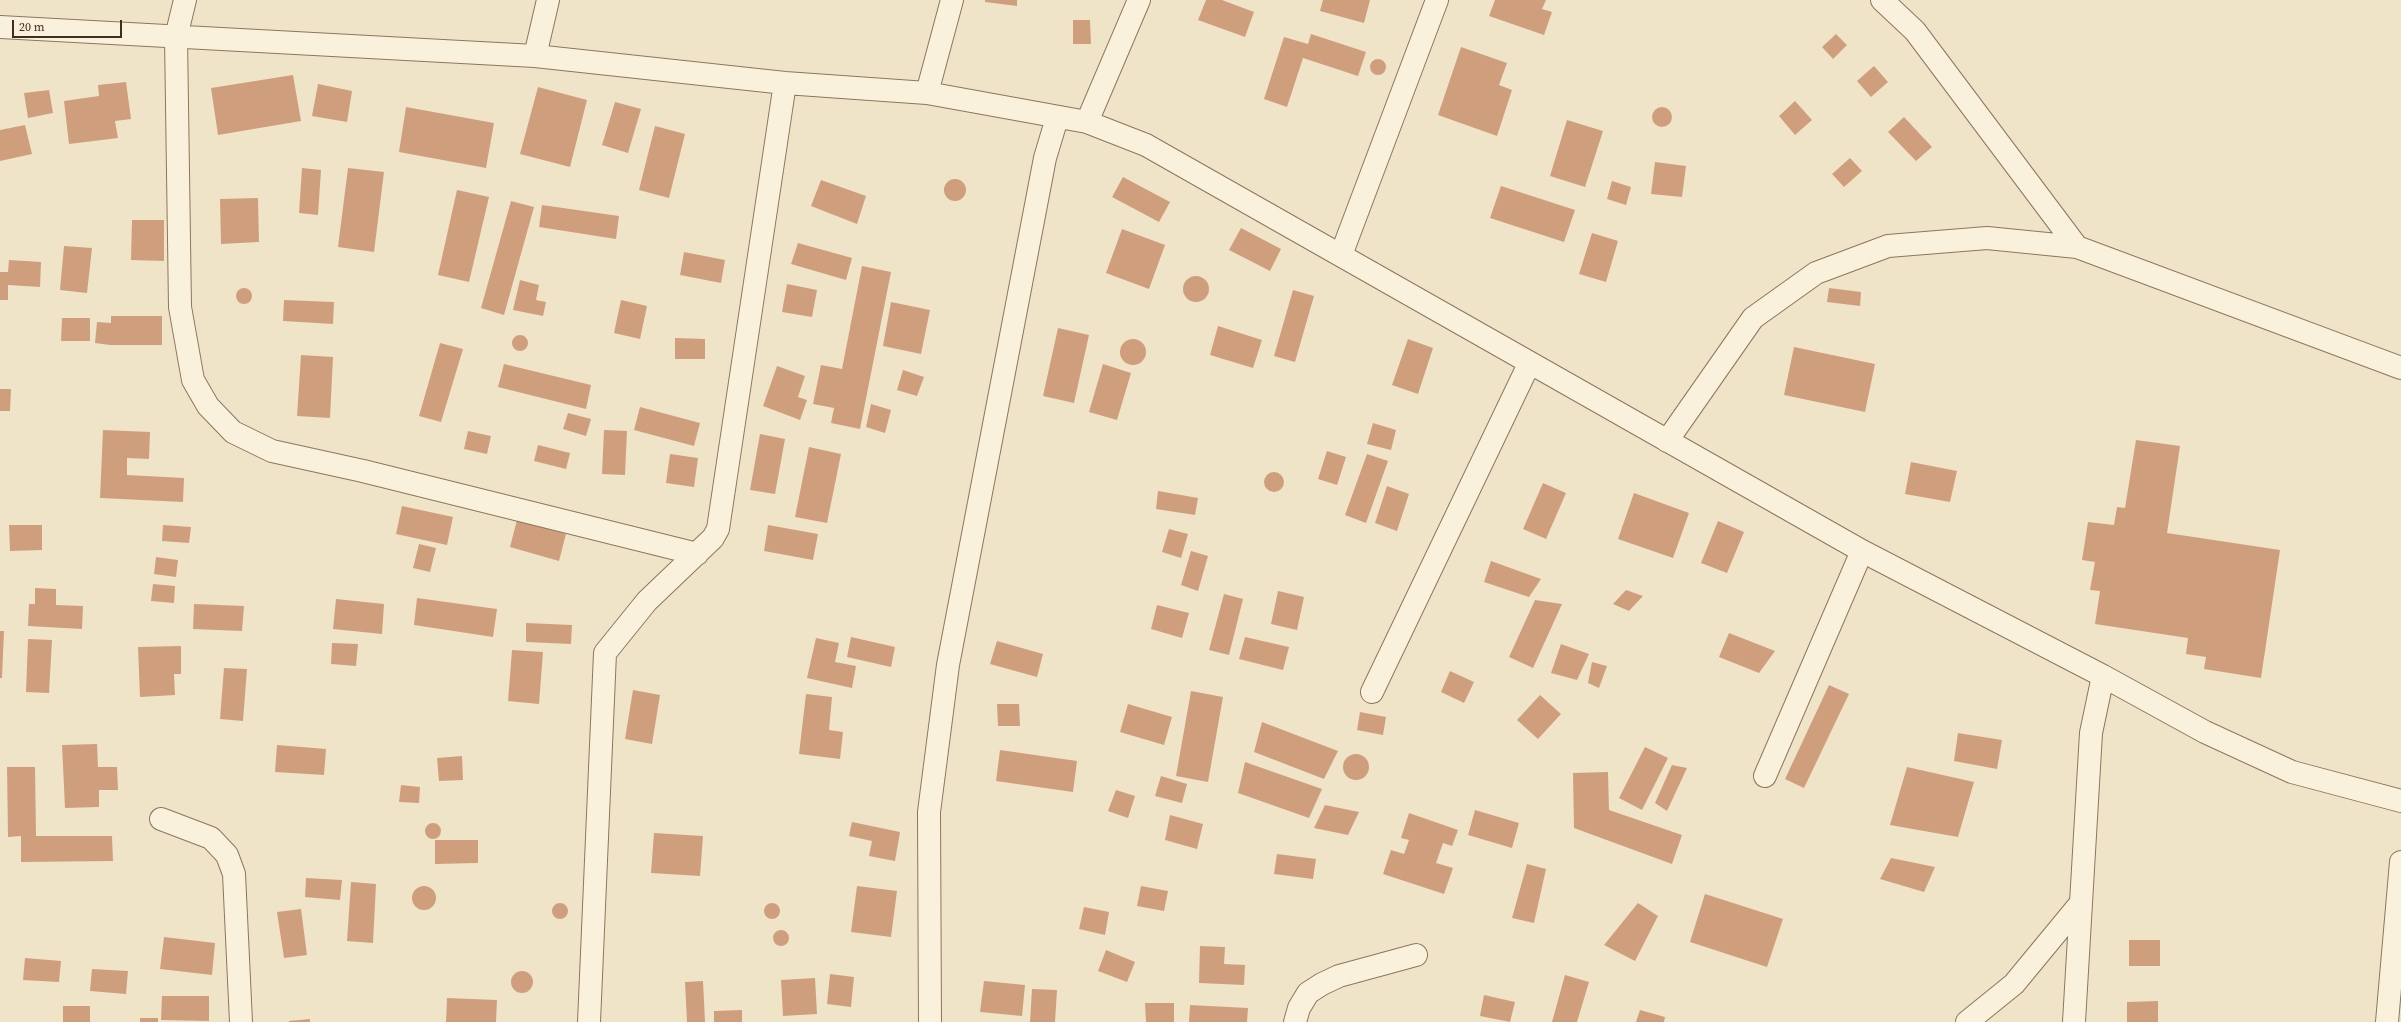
<!DOCTYPE html>
<html>
<head>
<meta charset="utf-8">
<style>
	body { margin:0 }
	#map { position:relative; width:2401px; height:1022px; overflow:hidden; background:#f0e4c8; font-family:"Source Serif 4",serif }
	canvas { display:block }
	.scale { position:absolute; left:12px; top:20px; width:110px; height:18px; box-sizing:border-box; border:2px solid #3d2e20; border-top:0; padding-left:5px; font-size:12px; line-height:14px; white-space:nowrap; color:#3d2e20; -webkit-text-stroke:3px #f7eed8; paint-order:stroke }
</style>
</head>
<body>
<div id="map">
<canvas width="2401" height="1022"></canvas>
<div class="scale">20 m</div>
</div>
<script>
const ctx = document.querySelector('canvas').getContext('2d');
ctx.lineJoin = 'round';
function fillPath(path, color) {
  ctx.fillStyle = color;
  ctx.fill(path, 'evenodd');
}
function shape(rows) {
  const path = new Path2D();
  for (const r of rows) {
    if (r.length === 3) {
      path.moveTo(r[0] + r[2], r[1]);
      path.arc(r[0], r[1], r[2], 0, 2 * Math.PI);
      continue;
    }
    path.moveTo(r[0], r[1]);
    for (let i = 2; i < r.length; i += 2) path.lineTo(r[i], r[i + 1]);
  }
  return path;
}
function strokePath(path, color, width, dash) {
  ctx.strokeStyle = color;
  ctx.lineWidth = width;
  ctx.lineCap = dash ? 'butt' : 'round';
  ctx.setLineDash(dash || []);
  ctx.stroke(path);
}
fillPath(shape([
	[985,0,1017,0,1017,6,985,2],
	[1206,0,1222,0,1254,12,1245,37,1198,20],
	[1323,0,1370,0,1364,23,1320,11],
	[1495,0,1546,0,1542,9,1552,12,1544,35,1489,16],
	[1073,20,1090,20,1091,44,1073,44],
	[1311,34,1366,52,1358,76,1303,58,1287,107,1264,99,1284,37,1308,44],
	[1836,34,1847,45,1833,59,1822,47],
	[1461,47,1507,63,1499,85,1512,90,1497,136,1438,115],
	[1378,67,8],
	[1874,66,1888,82,1871,97,1857,81],
	[293,75,301,121,218,135,211,88],
	[126,82,131,119,115,121,118,138,69,144,64,101,99,96,98,85],
	[318,84,352,91,347,122,312,116],
	[538,87,587,100,570,167,520,154],
	[49,90,53,113,28,118,24,93],
	[1795,101,1812,120,1795,135,1779,116],
	[615,102,641,109,628,153,602,145],
	[1662,117,10],
	[406,107,494,123,486,168,399,152],
	[1904,117,1932,147,1916,161,1888,132],
	[1567,120,1603,131,1585,187,1550,176],
	[25,125,32,154,0,161,0,130],
	[655,126,685,134,669,198,639,190],
	[1850,158,1862,171,1844,187,1832,174],
	[1655,162,1686,166,1682,197,1651,194],
	[302,168,321,170,318,215,299,213],
	[348,168,384,172,374,252,338,247],
	[1123,177,1170,202,1159,222,1112,197],
	[955,190,11],
	[821,180,866,196,857,224,811,206],
	[1612,181,1631,187,1626,205,1607,199],
	[1501,186,1575,210,1564,242,1490,218],
	[457,190,489,197,469,282,438,275],
	[258,198,259,242,221,244,220,199],
	[511,201,534,207,504,315,481,308],
	[542,205,619,216,616,239,539,227],
	[132,220,164,220,164,261,131,260],
	[1241,228,1281,249,1270,271,1229,250],
	[1122,229,1165,245,1149,289,1106,273],
	[1592,233,1618,241,1606,282,1579,274],
	[798,243,852,258,846,280,791,264],
	[64,246,92,248,87,293,60,290],
	[684,252,725,260,721,283,680,275],
	[9,260,41,262,40,287,8,285,8,300,0,300,0,272,8,272],
	[862,266,891,272,860,429,831,423,834,408,813,404,821,365,842,369],
	[1196,289,13],
	[520,280,539,285,536,300,546,302,543,316,513,310],
	[787,284,817,290,812,317,782,312],
	[244,296,8],
	[1829,288,1861,292,1860,306,1827,302],
	[1293,290,1314,296,1295,362,1274,356],
	[284,300,334,302,333,324,283,321],
	[621,300,647,306,640,339,614,333],
	[891,302,930,310,921,354,883,346],
	[111,316,162,316,162,345,110,345,95,343,97,322,111,323],
	[62,318,90,318,90,341,61,341],
	[1218,326,1262,340,1253,368,1210,355],
	[1058,328,1089,335,1074,403,1043,396],
	[520,343,8],
	[675,338,705,339,705,359,675,359],
	[1133,352,13],
	[1408,339,1433,348,1418,394,1392,385],
	[440,343,463,349,441,422,419,416],
	[1794,347,1875,364,1865,412,1784,395],
	[301,355,333,357,330,418,297,416],
	[504,364,591,385,586,409,498,387],
	[1103,364,1131,373,1117,420,1089,412],
	[777,366,805,376,798,397,807,400,800,420,763,406],
	[903,370,924,377,917,396,897,390],
	[0,389,11,389,10,411,0,411],
	[871,404,891,410,885,433,866,427],
	[640,407,700,423,694,446,634,430],
	[568,413,591,419,586,436,563,429],
	[1373,423,1396,430,1391,450,1367,444],
	[103,430,150,432,149,459,127,458,127,475,184,478,183,502,100,498],
	[604,430,627,431,625,475,602,474],
	[468,431,491,436,487,454,464,449],
	[760,434,785,439,775,494,750,490],
	[2136,440,2180,446,2167,533,2280,550,2261,678,2204,669,2206,657,2186,654,2188,638,2095,624,2100,591,2090,590,2095,562,2082,560,2088,522,2114,525,2117,507,2125,508],
	[538,445,570,453,566,469,534,461],
	[809,447,841,454,827,523,795,517],
	[1327,451,1346,457,1337,485,1318,479],
	[670,454,698,458,694,487,666,483],
	[1367,454,1388,461,1366,523,1345,515],
	[1911,462,1957,471,1950,502,1905,494],
	[1274,482,10],
	[1543,483,1566,493,1546,539,1523,529],
	[1387,486,1409,494,1397,531,1375,523],
	[1158,491,1198,498,1195,515,1156,509],
	[1634,493,1689,513,1673,558,1618,539],
	[402,506,453,517,447,545,396,534],
	[517,520,566,534,559,561,510,547],
	[1718,521,1744,532,1727,573,1701,563],
	[9,525,42,525,42,550,10,551],
	[163,525,191,527,189,543,162,541],
	[768,525,818,534,813,560,764,551],
	[1169,529,1188,534,1181,558,1162,552],
	[419,544,436,548,430,572,413,568],
	[1191,551,1208,556,1198,591,1181,585],
	[156,557,178,560,176,577,154,574],
	[1491,561,1541,579,1529,597,1484,582],
	[153,584,175,586,174,603,151,601],
	[35,588,56,589,56,605,83,606,82,629,28,626,29,604,35,604],
	[1626,590,1643,596,1629,611,1613,604],
	[1278,591,1304,597,1297,630,1271,624],
	[1224,594,1243,599,1229,655,1209,650],
	[417,598,497,609,493,637,414,625],
	[336,599,384,604,382,634,333,629],
	[1535,600,1562,604,1533,668,1509,657],
	[194,604,244,606,242,631,193,629],
	[1157,605,1189,613,1182,638,1151,629],
	[526,623,572,625,571,644,526,642],
	[0,631,4,631,2,678,0,678],
	[1729,633,1775,651,1759,673,1719,657],
	[851,637,895,647,891,667,847,657],
	[1245,637,1289,647,1283,670,1239,659],
	[816,638,839,643,835,662,856,666,852,688,807,678],
	[28,639,52,640,49,693,26,692],
	[997,641,1043,654,1037,677,990,664],
	[332,643,358,644,356,666,331,664],
	[1561,644,1589,654,1577,680,1551,673],
	[181,646,181,674,174,674,175,695,140,697,138,647],
	[512,650,543,652,539,704,508,701],
	[1592,662,1607,666,1599,688,1588,683],
	[224,668,247,669,243,721,220,719],
	[1450,671,1474,682,1464,703,1441,692],
	[1829,685,1849,694,1804,788,1785,779],
	[633,690,660,695,652,744,625,739],
	[1191,691,1223,697,1208,782,1176,776],
	[806,694,832,697,829,730,843,732,840,759,799,754],
	[1540,695,1561,714,1538,739,1517,720],
	[997,704,1019,704,1020,726,998,726],
	[1128,704,1172,717,1164,745,1120,732],
	[1360,712,1386,717,1383,735,1357,730],
	[1262,722,1338,751,1324,779,1254,752],
	[1958,733,2002,740,1997,769,1954,761],
	[97,744,98,767,117,767,118,790,99,790,99,807,65,808,62,745],
	[277,745,326,749,324,775,275,772],
	[1645,747,1668,758,1642,810,1619,798],
	[1000,750,1077,761,1073,792,996,781],
	[1356,767,13],
	[462,756,463,780,439,781,437,758],
	[1245,762,1322,789,1309,818,1238,793],
	[1672,765,1687,768,1667,811,1655,803],
	[7,767,35,767,36,836,112,836,113,861,21,862,21,836,8,837],
	[1907,767,1974,782,1958,837,1890,825],
	[1608,772,1609,810,1682,835,1672,864,1574,828,1573,773],
	[1161,776,1187,784,1182,803,1155,796],
	[401,785,420,787,419,803,399,802],
	[1116,790,1135,796,1128,818,1108,811],
	[1325,805,1359,812,1348,835,1314,828],
	[1475,810,1519,823,1512,848,1468,835],
	[1409,813,1458,830,1452,846,1443,843,1436,863,1453,868,1444,894,1383,874,1391,850,1404,854,1409,840,1401,838],
	[1170,815,1203,824,1197,849,1165,840],
	[852,822,900,832,895,861,869,856,872,841,849,836],
	[433,831,8],
	[654,833,703,836,700,876,651,873],
	[435,840,478,840,478,863,435,864],
	[1277,854,1316,859,1313,879,1274,874],
	[1891,858,1935,867,1924,892,1880,879],
	[1527,864,1546,869,1534,923,1512,918],
	[306,878,342,880,340,900,305,897],
	[351,882,376,884,373,943,347,941],
	[424,898,12],
	[857,886,897,891,891,937,851,932],
	[1141,886,1168,891,1164,911,1137,906],
	[1705,894,1783,919,1767,967,1690,942],
	[560,911,8],
	[772,911,8],
	[1638,903,1658,916,1635,961,1604,945],
	[1084,907,1109,912,1105,935,1079,929],
	[301,909,307,955,284,958,277,912],
	[781,938,8],
	[164,937,215,943,212,975,160,969],
	[2129,940,2160,940,2160,966,2129,966],
	[1200,946,1225,947,1224,964,1245,965,1244,985,1199,983],
	[1106,950,1135,962,1127,982,1098,971],
	[25,958,61,961,59,982,23,980],
	[92,969,128,971,126,994,90,991],
	[522,982,11],
	[830,974,854,977,851,1007,827,1004],
	[1565,975,1589,982,1577,1022,1552,1022],
	[815,978,817,1014,783,1016,781,980],
	[703,981,705,1022,687,1022,685,982],
	[984,981,1025,985,1022,1016,980,1012],
	[1032,989,1057,990,1055,1022,1030,1022],
	[1484,995,1515,1002,1510,1022,1480,1016],
	[162,996,209,996,209,1021,161,1020],
	[447,998,497,1000,496,1022,446,1022],
	[2158,1001,2158,1022,2127,1022,2127,1002],
	[1145,1003,1174,1003,1174,1022,1146,1022],
	[1190,1005,1248,1008,1247,1022,1189,1022],
	[63,1006,90,1006,90,1022,63,1022],
	[742,1010,742,1022,714,1022,714,1011],
	[1640,1010,1665,1017,1664,1022,1636,1022],
	[140,1018,158,1018,158,1022,140,1022],
	[310,1019,310,1022,289,1022,289,1021]
]), '#cf9f7d');
const minor = shape([
	[185,0,176,37,180,307,193,380,208,406,233,432,272,451,363,471,697,554],
	[1882,0,1915,31,2077,247],
	[0,27,535,56,785,83,927,93,1087,122,1146,145,1862,551,2103,676,2205,732,2292,772,2401,801],
	[535,56,548,0],
	[927,93,952,0],
	[1087,122,1139,0],
	[1341,255,1437,0],
	[1667,441,1753,318,1816,273,1888,246,1987,238,2077,247,2401,368],
	[1372,692,1529,364],
	[1765,776,1862,551],
	[161,819,211,838,227,855,234,874,241,1022],
	[589,1022,605,653,647,601,713,538,718,529,785,83],
	[930,1022,929,812,948,665,1045,158,1057,118],
	[1295,1022,1299,1008,1308,993,1322,984,1339,976,1416,955],
	[1967,1022,2014,984,2080,904],
	[2074,1022,2091,733,2103,676]
]);
const tertiary = shape([
	[2387,1022,2401,862]
]);
strokePath(minor, '#8d765c', 24);
strokePath(tertiary, '#8d765c', 24);
strokePath(minor, '#faf1dc', 22);
strokePath(tertiary, '#faf1dc', 22);
</script>
</body>
</html>
